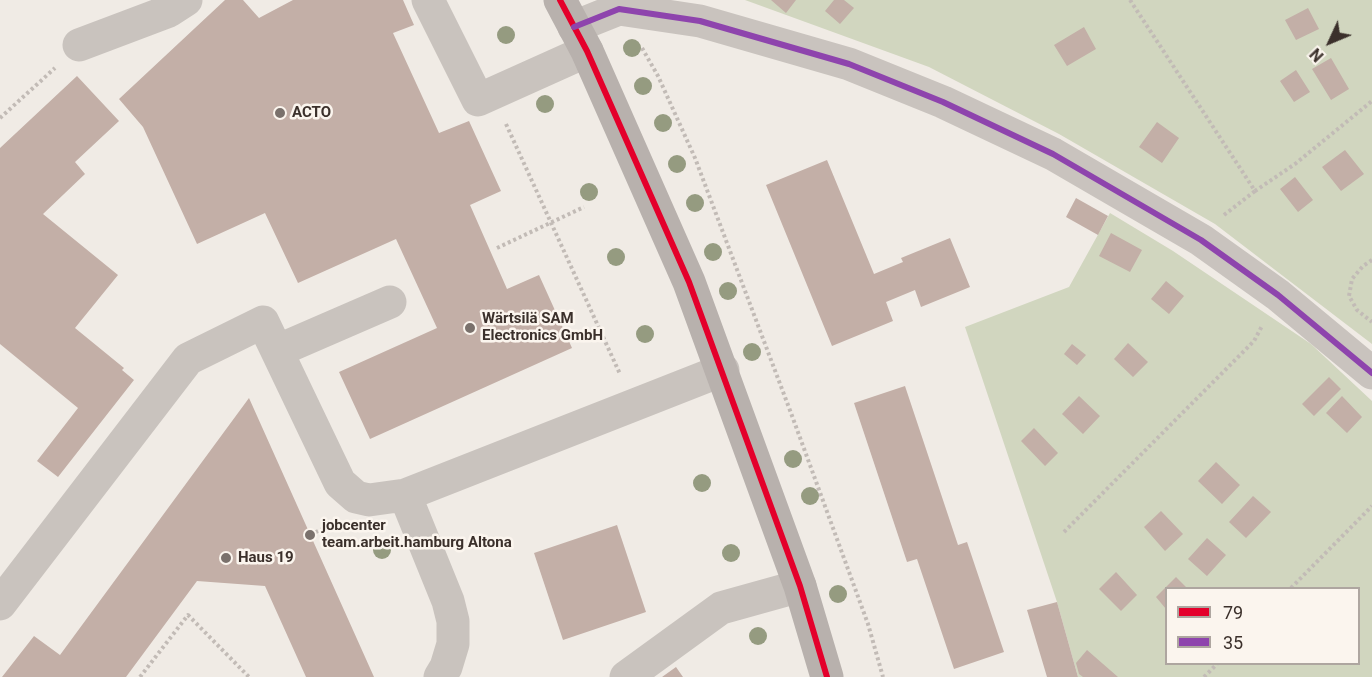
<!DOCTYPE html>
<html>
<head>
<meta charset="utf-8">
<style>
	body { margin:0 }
	#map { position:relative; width:1372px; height:677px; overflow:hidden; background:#f0ebe5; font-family:Roboto,sans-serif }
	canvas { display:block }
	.legend { position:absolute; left:1165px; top:587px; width:195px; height:78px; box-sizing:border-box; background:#fbf5ee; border:2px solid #aea6a0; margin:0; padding:8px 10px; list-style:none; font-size:18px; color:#3b302b }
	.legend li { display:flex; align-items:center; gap:12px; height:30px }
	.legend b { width:30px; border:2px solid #aea6a0 }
	.north { position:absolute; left:1300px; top:12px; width:60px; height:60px; -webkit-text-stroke:4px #fbf5ee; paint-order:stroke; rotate:226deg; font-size:16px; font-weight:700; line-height:24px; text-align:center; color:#3b302b }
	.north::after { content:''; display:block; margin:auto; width:21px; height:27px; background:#3b302b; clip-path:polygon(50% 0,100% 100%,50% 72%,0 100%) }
</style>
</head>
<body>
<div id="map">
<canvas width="1372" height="677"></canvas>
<ul class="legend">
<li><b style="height:8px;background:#e4002b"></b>79</li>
<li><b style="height:8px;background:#8e44ad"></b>35</li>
</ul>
<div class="north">N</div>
</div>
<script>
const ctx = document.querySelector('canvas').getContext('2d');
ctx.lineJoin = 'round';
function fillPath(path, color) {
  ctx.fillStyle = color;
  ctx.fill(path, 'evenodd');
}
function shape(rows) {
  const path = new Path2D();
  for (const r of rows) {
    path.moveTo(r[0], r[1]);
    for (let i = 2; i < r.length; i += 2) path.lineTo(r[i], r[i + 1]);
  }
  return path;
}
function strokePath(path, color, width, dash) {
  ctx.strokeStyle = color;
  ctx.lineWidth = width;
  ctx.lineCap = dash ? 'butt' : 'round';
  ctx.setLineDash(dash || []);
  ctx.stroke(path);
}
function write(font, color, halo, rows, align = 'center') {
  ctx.font = font + ' Roboto,sans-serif';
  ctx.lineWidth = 5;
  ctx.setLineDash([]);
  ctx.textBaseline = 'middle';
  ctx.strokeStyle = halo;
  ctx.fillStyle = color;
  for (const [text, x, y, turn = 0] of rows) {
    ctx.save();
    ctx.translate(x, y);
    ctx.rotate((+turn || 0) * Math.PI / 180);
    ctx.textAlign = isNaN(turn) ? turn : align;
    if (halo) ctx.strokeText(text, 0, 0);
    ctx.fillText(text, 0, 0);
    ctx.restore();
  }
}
fillPath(shape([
	[745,0,1372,0,1372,344,1215,224,1059,134,929,67],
	[1110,213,1173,251,1311,344,1372,401,1372,677,1078,677,1057,602,965,327,1069,287],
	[1166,588,1358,588,1358,664,1166,664]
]), '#d1d6bf');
fillPath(shape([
	[225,0,243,0,259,18,293,0,403,0,414,25,393,33,439,133,469,121,501,191,470,205,507,289,539,275,572,348,370,439,339,372,437,328,396,239,298,283,265,213,197,244,143,127,119,99],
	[771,0,796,0,786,13],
	[834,0,844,0,854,8,840,24,825,11],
	[1308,8,1319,29,1296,40,1285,20],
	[1084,27,1096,49,1067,66,1054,45],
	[1331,58,1349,89,1331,100,1312,69],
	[1296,70,1310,92,1294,102,1280,81],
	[77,76,119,121,75,162,85,174,43,214,118,275,75,328,124,368,122,370,134,380,58,477,37,461,78,408,0,344,0,148],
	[1157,122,1179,138,1162,163,1139,147],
	[1345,150,1364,174,1341,191,1322,167],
	[827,160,874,274,903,262,901,258,950,238,970,287,921,307,915,290,886,302,893,321,832,346,766,185],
	[1295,177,1313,200,1298,212,1280,189],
	[1076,198,1108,216,1098,235,1066,217],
	[1111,233,1142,250,1130,272,1099,256],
	[1166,281,1184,296,1169,314,1151,299],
	[1128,343,1148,362,1133,377,1114,359],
	[1072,344,1086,355,1077,365,1064,354],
	[1329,377,1341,389,1314,416,1302,404],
	[905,386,958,545,967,542,1004,652,954,669,917,559,907,562,854,403],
	[1079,396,1100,416,1083,434,1062,414],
	[1342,396,1362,417,1347,433,1326,413],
	[249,398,374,677,306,677,265,586,197,581,126,677,2,677,34,636,60,655],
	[1034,428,1058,453,1045,466,1021,441],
	[1216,462,1240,485,1222,504,1198,481],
	[1253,496,1271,512,1246,538,1229,522],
	[1161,511,1183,534,1165,551,1144,527],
	[617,525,646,612,563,640,534,553],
	[1207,538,1226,555,1207,576,1188,559],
	[1116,572,1137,595,1121,611,1099,589],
	[1176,577,1187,588,1167,588,1166,609,1156,597],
	[1057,602,1078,677,1047,677,1027,610],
	[1087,650,1118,677,1083,677,1079,674,1076,663],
	[676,667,683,677,662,677]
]), '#c3afa7');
strokePath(shape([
	[1130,0,1255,191,1295,164,1372,101],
	[642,48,658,76,695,158,791,413,868,624,883,677],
	[0,118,55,68],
	[506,124,620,374],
	[1224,215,1255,191],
	[497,248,584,207],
	[1372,260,1363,266,1352,279,1349,296,1357,310,1372,322],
	[1064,532,1254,341,1262,326],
	[310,535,334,523],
	[1291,588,1372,506],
	[140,677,188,615,249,677],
	[1204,677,1217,664]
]), '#c2bbb6', 4, [3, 3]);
strokePath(shape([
	[428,0,478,100,587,51],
	[574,27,619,9,700,21,849,64,943,102,1053,154,1201,240,1278,295,1372,373],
	[79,45,169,11,186,0],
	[277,351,390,302],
	[405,495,448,601,453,621,453,644,446,667,440,677],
	[0,604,188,359,263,322,340,483,356,497,369,500,405,495,723,370],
	[626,677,721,608,800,586]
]), '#c9c3be', 33);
strokePath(shape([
	[560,0,587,51,689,282,800,586,827,677]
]), '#b8b1ad', 33);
strokePath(shape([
	[560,0,587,51,689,282,800,586,827,677]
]), '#e4002b', 6);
strokePath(shape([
	[574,27,619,9,700,21,849,64,943,102,1053,154,1201,240,1278,295,1372,373]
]), '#8e44ad', 6);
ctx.fillStyle = '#959b80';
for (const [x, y] of [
	[506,35],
	[632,48],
	[643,86],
	[545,104],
	[663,123],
	[677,164],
	[589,192],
	[695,203],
	[713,252],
	[616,257],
	[728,291],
	[645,334],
	[752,352],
	[793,459],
	[702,483],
	[810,496],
	[382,550],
	[731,553],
	[838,594],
	[758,636]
]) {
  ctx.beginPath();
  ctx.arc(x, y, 9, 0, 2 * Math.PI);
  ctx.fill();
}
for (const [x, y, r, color] of [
	[280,113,6,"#7a716c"],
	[470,328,6,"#7a716c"],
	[310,535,6,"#7a716c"],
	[226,558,6,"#7a716c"]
]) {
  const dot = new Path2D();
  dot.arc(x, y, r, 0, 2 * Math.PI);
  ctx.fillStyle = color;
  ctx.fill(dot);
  strokePath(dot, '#fbf5ee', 2);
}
write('bold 15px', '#3b302b', '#fbf5ee', [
	["ACTO",292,113],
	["Wärtsilä SAM",482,319],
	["Electronics GmbH",482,336],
	["jobcenter",322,526],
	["team.arbeit.hamburg Altona",322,543],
	["Haus 19",238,558]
], 'left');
</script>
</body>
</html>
